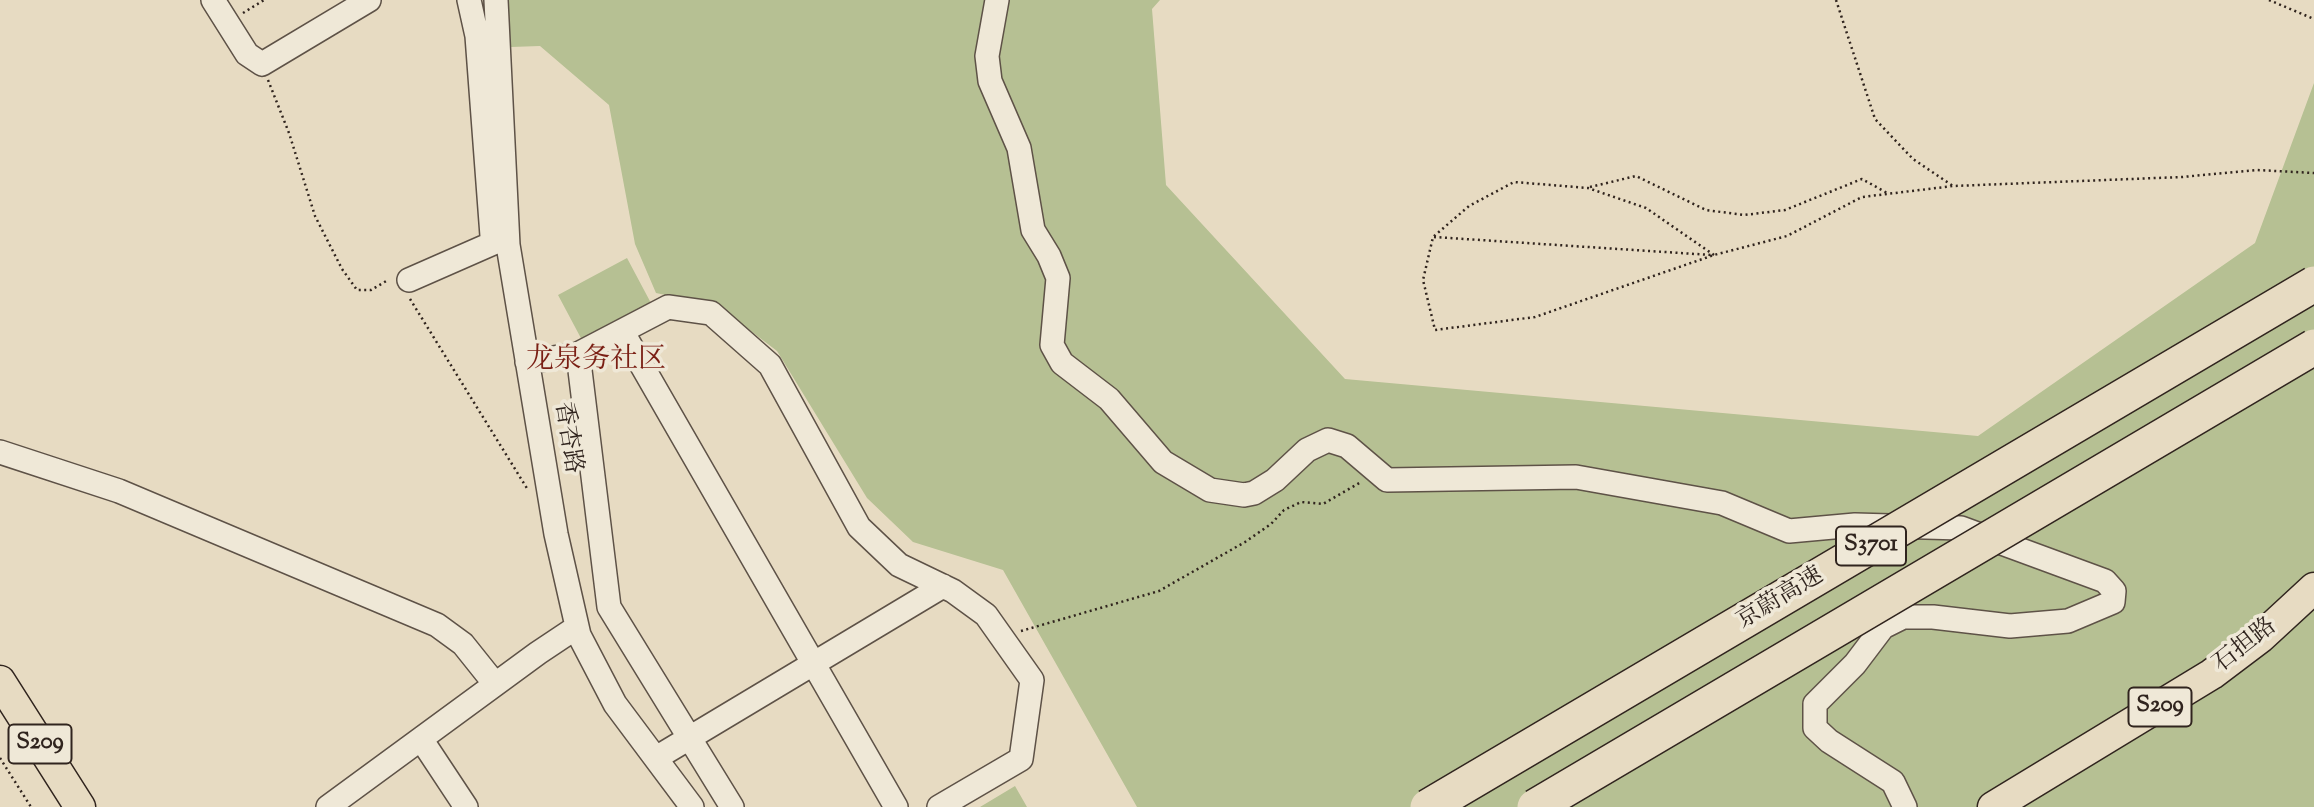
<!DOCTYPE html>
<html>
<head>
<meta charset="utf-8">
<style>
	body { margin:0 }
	canvas { display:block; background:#e7dbc2 }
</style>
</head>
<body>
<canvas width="2314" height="807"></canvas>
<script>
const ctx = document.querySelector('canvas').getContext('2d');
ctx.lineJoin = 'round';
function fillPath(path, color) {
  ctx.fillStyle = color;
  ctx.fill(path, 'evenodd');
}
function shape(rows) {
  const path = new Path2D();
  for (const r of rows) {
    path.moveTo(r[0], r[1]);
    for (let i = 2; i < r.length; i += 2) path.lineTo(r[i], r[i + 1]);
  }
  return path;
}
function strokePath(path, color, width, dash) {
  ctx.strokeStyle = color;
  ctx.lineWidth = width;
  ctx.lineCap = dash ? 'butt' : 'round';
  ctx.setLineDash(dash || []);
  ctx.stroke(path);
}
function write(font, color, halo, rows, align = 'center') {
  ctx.font = font + ' "Sorts Mill Goudy","Noto Serif SC",serif';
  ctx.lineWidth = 7;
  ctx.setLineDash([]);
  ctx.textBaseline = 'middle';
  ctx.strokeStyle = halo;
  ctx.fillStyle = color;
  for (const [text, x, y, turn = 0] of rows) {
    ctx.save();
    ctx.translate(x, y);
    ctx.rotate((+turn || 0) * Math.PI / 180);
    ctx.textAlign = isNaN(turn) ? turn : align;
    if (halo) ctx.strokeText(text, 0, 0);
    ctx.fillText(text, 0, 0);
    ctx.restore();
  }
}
fillPath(shape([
	[507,0,1160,0,1152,9,1166,185,1345,379,1978,436,2255,243,2314,83,2314,807,1137,807,1003,570,913,542,867,498,777,351,718,306,656,293,635,244,609,105,540,46,511,47],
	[627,258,652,305,583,342,558,295],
	[1015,786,1027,807,980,807]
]), '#b6c093');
const minor = shape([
	[213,0,247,54,262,64,369,0],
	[469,0,477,36,492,236],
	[496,0,508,245,556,534,579,635,615,704,692,807],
	[997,0,987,56,990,81,1019,148,1033,230,1049,256,1058,278,1052,345,1062,363,1109,399,1163,462,1210,490,1244,495,1254,493,1275,480,1307,450,1328,440,1347,446,1387,480,1576,477,1722,503,1789,531,1855,525,1961,528,2105,581,2114,591,2113,602,2068,621,2010,626,1933,617,1903,617,1883,627,1855,664,1815,704,1815,728,1829,741,1893,782,1905,807],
	[409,280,507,237],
	[622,331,896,807],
	[578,354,609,607,732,807],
	[527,362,578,354,668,307,711,313,770,365,859,527,899,565,953,591,986,615,1032,680,1021,759,939,807],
	[0,452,119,491,437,625,463,644,495,684],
	[421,739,466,807],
	[656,758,943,586],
	[328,807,538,653,577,627]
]);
const major = shape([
	[0,681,80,807],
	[1993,807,2212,674,2261,637,2314,588]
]);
strokePath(minor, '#5e5247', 26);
strokePath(major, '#30241e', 33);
strokePath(shape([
	[1836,0,1875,119,1913,159,1953,186],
	[2269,0,2314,19],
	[243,13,264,0],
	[268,80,289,133,315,216,342,269,357,290,371,290,388,280],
	[1590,187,1636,176,1706,210,1744,215,1785,210,1862,179,1889,194],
	[1434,237,1711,255],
	[1714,255,1646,208,1588,188,1514,182,1469,206,1433,237,1423,280,1435,330,1535,317,1714,255,1787,236,1862,197,1953,186,2182,177,2257,170,2314,173],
	[410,299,528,490],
	[1021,631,1159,591,1245,542,1271,524,1284,510,1301,502,1323,504,1361,482],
	[0,758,31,807]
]), '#30241e', 2.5, [2, 3.5]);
strokePath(minor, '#efe8d7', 23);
strokePath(major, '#e7dbc2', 30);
const highwayBridge = shape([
	[1428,807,2314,284],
	[1535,807,2314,347]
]);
strokePath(highwayBridge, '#30241e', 38, []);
strokePath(highwayBridge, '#e7dbc2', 35);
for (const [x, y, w] of [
	[1871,546,70],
	[2160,707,63],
	[40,744,63]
]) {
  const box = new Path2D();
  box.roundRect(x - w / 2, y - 19.5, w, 39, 5);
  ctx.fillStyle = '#efe8d7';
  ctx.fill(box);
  strokePath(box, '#30241e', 2);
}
write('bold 23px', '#30241e', null, [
	["S3701",1871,546],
	["S209",2160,707],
	["S209",40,744]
]);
write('24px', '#30241e', '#efe8d7', [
	["香杏路",566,438,81],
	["京蔚高速",1781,600,-31],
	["石担路",2246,647,-38]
]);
write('28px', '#7a1f14', '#efe8d7', [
	["龙泉务社区",596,362]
]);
</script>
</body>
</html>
